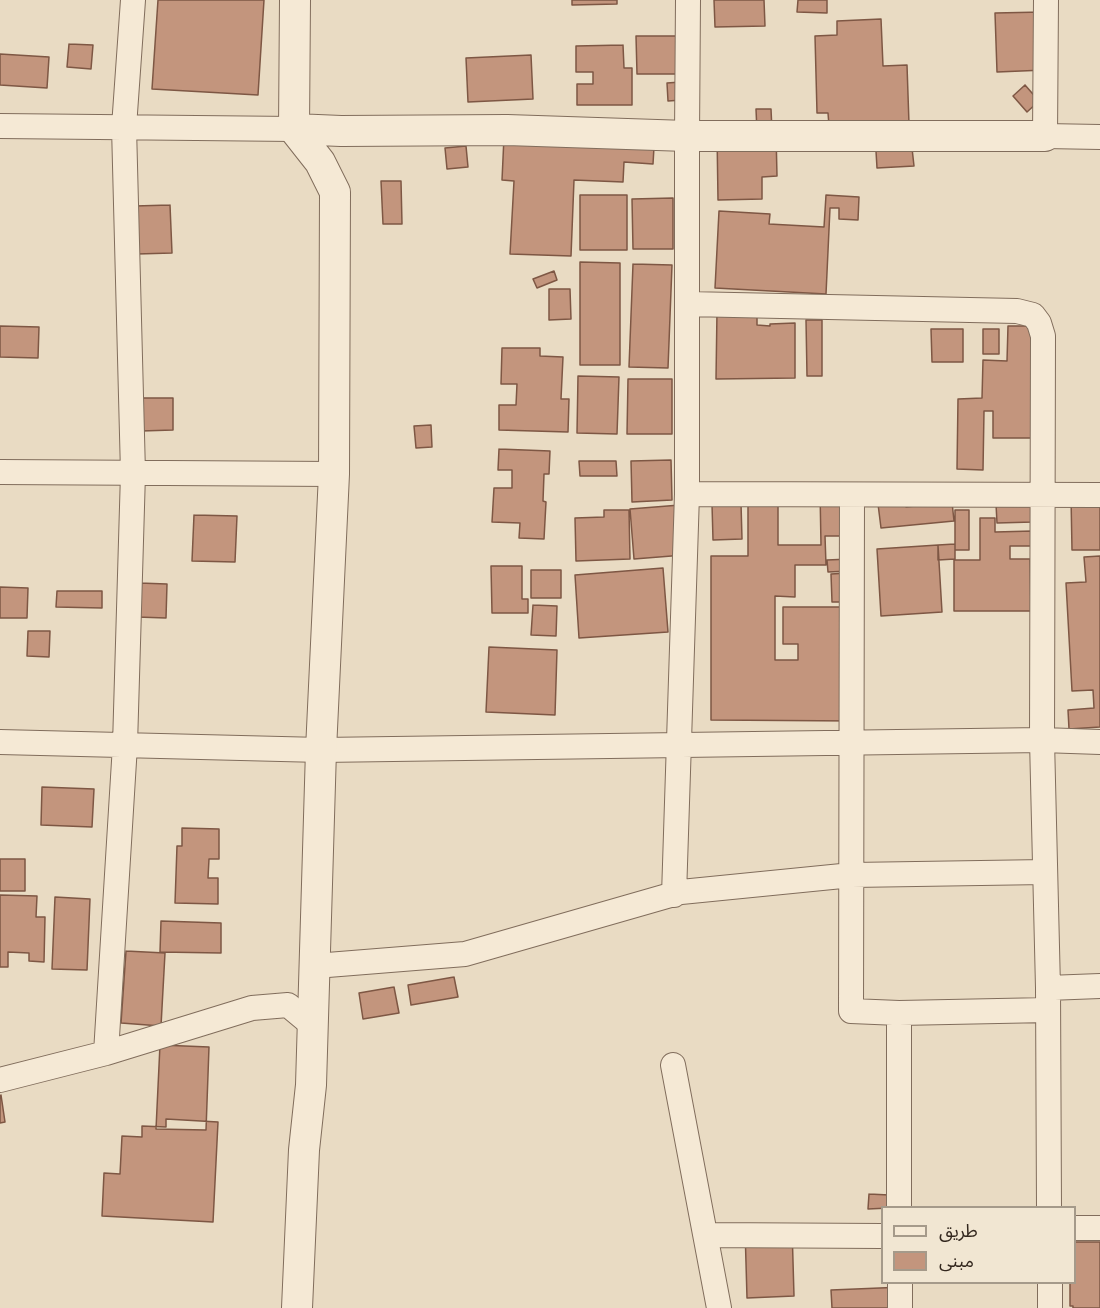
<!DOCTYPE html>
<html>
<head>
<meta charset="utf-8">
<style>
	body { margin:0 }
	#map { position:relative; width:1100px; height:1308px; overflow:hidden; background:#e9dbc3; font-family:Spectral,"Noto Sans Arabic",serif }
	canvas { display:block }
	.legend { position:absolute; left:881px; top:1206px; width:195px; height:78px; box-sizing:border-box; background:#f1e6d2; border:2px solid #a59a8a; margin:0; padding:8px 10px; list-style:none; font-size:18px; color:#33271e }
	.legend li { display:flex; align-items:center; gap:12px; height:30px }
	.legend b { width:30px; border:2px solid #a59a8a }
</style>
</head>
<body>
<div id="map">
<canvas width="1100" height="1308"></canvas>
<ul class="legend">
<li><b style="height:8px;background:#f5e9d5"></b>طريق</li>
<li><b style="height:16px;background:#c3957d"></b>مبنى</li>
</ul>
</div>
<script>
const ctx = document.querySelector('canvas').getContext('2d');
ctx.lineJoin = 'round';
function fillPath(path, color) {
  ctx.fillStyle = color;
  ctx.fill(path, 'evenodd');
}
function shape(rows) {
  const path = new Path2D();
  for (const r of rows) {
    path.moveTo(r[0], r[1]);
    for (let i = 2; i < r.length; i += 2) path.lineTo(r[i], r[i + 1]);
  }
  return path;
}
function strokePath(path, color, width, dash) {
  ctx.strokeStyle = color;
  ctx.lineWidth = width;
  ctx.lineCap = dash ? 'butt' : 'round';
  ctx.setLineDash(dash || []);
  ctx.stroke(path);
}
const building = shape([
	[158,0,264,0,258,95,152,89,158,0],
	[572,0,617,0,617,4,572,5,572,0],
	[714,0,764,0,765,26,715,27,714,0],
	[798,0,827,0,827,13,797,12,798,0],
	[1043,12,1045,70,997,72,995,13,1043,12],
	[881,19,883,66,907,65,909,124,829,126,828,113,817,113,815,36,837,35,837,21,881,19],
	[636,36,681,36,681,74,637,74,636,36],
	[69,44,93,45,91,69,67,67,69,44],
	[623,45,624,68,632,68,632,105,577,105,577,84,593,84,593,72,576,72,576,46,623,45],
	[0,54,49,57,47,88,0,85,0,54],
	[531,55,533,99,468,102,466,58,531,55],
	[681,82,682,100,668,101,667,83,681,82],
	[1025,85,1039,101,1027,112,1013,96,1025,85],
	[756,109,771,109,772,131,757,132,756,109],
	[717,133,776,133,777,176,762,177,762,199,718,200,717,133],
	[504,137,654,147,653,164,624,162,623,182,574,180,571,256,510,254,514,181,502,180,504,137],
	[466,146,468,167,447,169,445,148,466,146],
	[912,148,914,166,877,168,876,151,912,148],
	[381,181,401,181,402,224,383,224,381,181],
	[580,195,627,195,627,250,580,250,580,195],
	[826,195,859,197,858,220,839,219,839,208,830,208,826,294,715,288,719,211,770,214,769,224,824,227,826,195],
	[673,198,673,249,633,249,632,199,673,198],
	[170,205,172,253,137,254,135,206,170,205],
	[580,262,620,263,620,365,580,365,580,262],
	[633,264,672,265,668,368,629,367,633,264],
	[554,271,557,280,537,288,533,279,554,271],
	[549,289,570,289,571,319,549,320,549,289],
	[717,311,757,312,757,325,770,326,770,324,795,323,795,378,716,379,717,311],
	[806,320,822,320,822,376,807,376,806,320],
	[0,326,39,327,38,358,0,357,0,326],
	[1008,326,1034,326,1033,438,993,438,993,411,984,411,983,470,957,469,958,399,982,398,983,360,1007,361,1008,326],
	[931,329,963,329,963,362,932,362,931,329],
	[983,329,999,329,999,354,983,354,983,329],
	[502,348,540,348,540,356,563,357,561,399,569,399,568,432,499,430,499,405,516,405,517,384,501,384,502,348],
	[578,376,619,377,617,434,577,433,578,376],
	[628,379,672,379,672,434,627,434,628,379],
	[140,398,173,398,173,430,141,431,140,398],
	[431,425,432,447,416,448,414,426,431,425],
	[499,449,550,451,549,474,544,474,543,501,546,502,544,539,519,538,520,523,492,522,494,488,512,488,512,470,498,470,499,449],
	[671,460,672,500,632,502,631,461,671,460],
	[579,461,616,461,617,476,580,476,579,461],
	[820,491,857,491,857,536,825,536,826,565,795,565,795,597,775,596,775,660,798,660,798,644,783,644,783,607,855,607,856,721,711,720,711,556,748,556,748,497,778,496,778,545,821,545,820,491],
	[1071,497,1100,497,1100,550,1072,550,1071,497],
	[906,502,906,507,952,502,954,521,881,528,878,504,906,502],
	[741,503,742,539,713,540,712,504,741,503],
	[1032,503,1033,522,997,523,996,504,1032,503],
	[680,505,684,555,634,559,630,509,680,505],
	[604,510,629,510,630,559,576,561,575,518,604,517,604,510],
	[955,510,969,510,969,550,955,550,955,510],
	[194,515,237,516,235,562,192,561,194,515],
	[980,518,995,518,995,532,1033,531,1033,546,1010,546,1010,559,1030,559,1031,611,954,611,954,560,980,560,980,518],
	[955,544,955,559,938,560,938,545,955,544],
	[938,545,942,612,881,616,877,549,938,545],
	[1100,556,1100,727,1069,729,1068,710,1094,708,1093,690,1072,691,1066,583,1086,582,1084,557,1100,556],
	[850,559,850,571,828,572,827,560,850,559],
	[491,566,522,566,522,599,528,599,528,613,492,613,491,566],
	[663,568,668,632,579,638,575,575,663,568],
	[531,570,561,570,561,598,531,598,531,570],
	[848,573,849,602,832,602,831,574,848,573],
	[139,583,167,584,166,618,137,617,139,583],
	[0,587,28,588,27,618,0,618,0,587],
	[57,591,102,591,102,608,56,607,57,591],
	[533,605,557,606,556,636,531,635,533,605],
	[28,631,50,631,49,657,27,656,28,631],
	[489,647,557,650,555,715,486,712,489,647],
	[42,787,94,789,92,827,41,825,42,787],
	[182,828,219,829,219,859,209,859,208,878,218,878,218,904,175,903,177,846,182,846,182,828],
	[0,859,25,859,25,891,0,891,0,859],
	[0,895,37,896,36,917,45,917,44,962,29,961,29,953,8,952,8,967,0,967,0,895],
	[55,897,90,899,87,970,52,969,55,897],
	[161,921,221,923,221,953,160,952,161,921],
	[126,951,165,953,161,1026,121,1023,126,951],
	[454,977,458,997,411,1005,408,985,454,977],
	[394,987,399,1013,363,1019,359,993,394,987],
	[160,1045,209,1047,206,1130,156,1129,160,1045],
	[1,1095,5,1122,0,1123,0,1096,1,1095],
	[166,1119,218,1122,213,1222,102,1216,104,1173,120,1174,122,1136,142,1137,142,1126,166,1127,166,1119],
	[869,1194,889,1195,889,1208,868,1209,869,1194],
	[792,1227,794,1296,747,1298,745,1228,792,1227],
	[1074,1242,1100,1242,1100,1308,1073,1308,1073,1306,1070,1306,1070,1282,1074,1282,1074,1242],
	[904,1287,904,1308,832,1308,831,1290,904,1287]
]);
fillPath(building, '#c3957d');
strokePath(building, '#7e5744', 1.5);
const minor = shape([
	[1046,0,1045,136,1100,137],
	[0,126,294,129],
	[687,304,1017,311,1033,315,1039,323,1043,336,1042,740,1048,988,1049,1208],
	[0,472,334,474],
	[687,494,1100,495],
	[852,495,851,1011,899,1013,1048,1010],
	[0,742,321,750,1042,740,1100,742],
	[674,895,687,494,687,136,688,0],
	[315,966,465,954,681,892,852,875,1045,872],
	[1048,988,1100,986],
	[899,1013,899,1208],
	[106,1053,125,745,133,473,124,127,133,0],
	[673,1065,719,1308],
	[0,1080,106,1053,252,1008,288,1005,312,1025],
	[1074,1228,1100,1228],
	[706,1235,882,1236],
	[1050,1282,1050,1308],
	[900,1308,900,1282]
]);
const tertiary = shape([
	[295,0,294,129,320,162,335,192,334,474,321,750,311,1085,304,1150,297,1308],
	[294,129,341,131,507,130,687,136,1045,136]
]);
strokePath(minor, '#816d5c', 26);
strokePath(tertiary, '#816d5c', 32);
strokePath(minor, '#f5e9d5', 24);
strokePath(tertiary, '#f5e9d5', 30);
</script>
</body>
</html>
